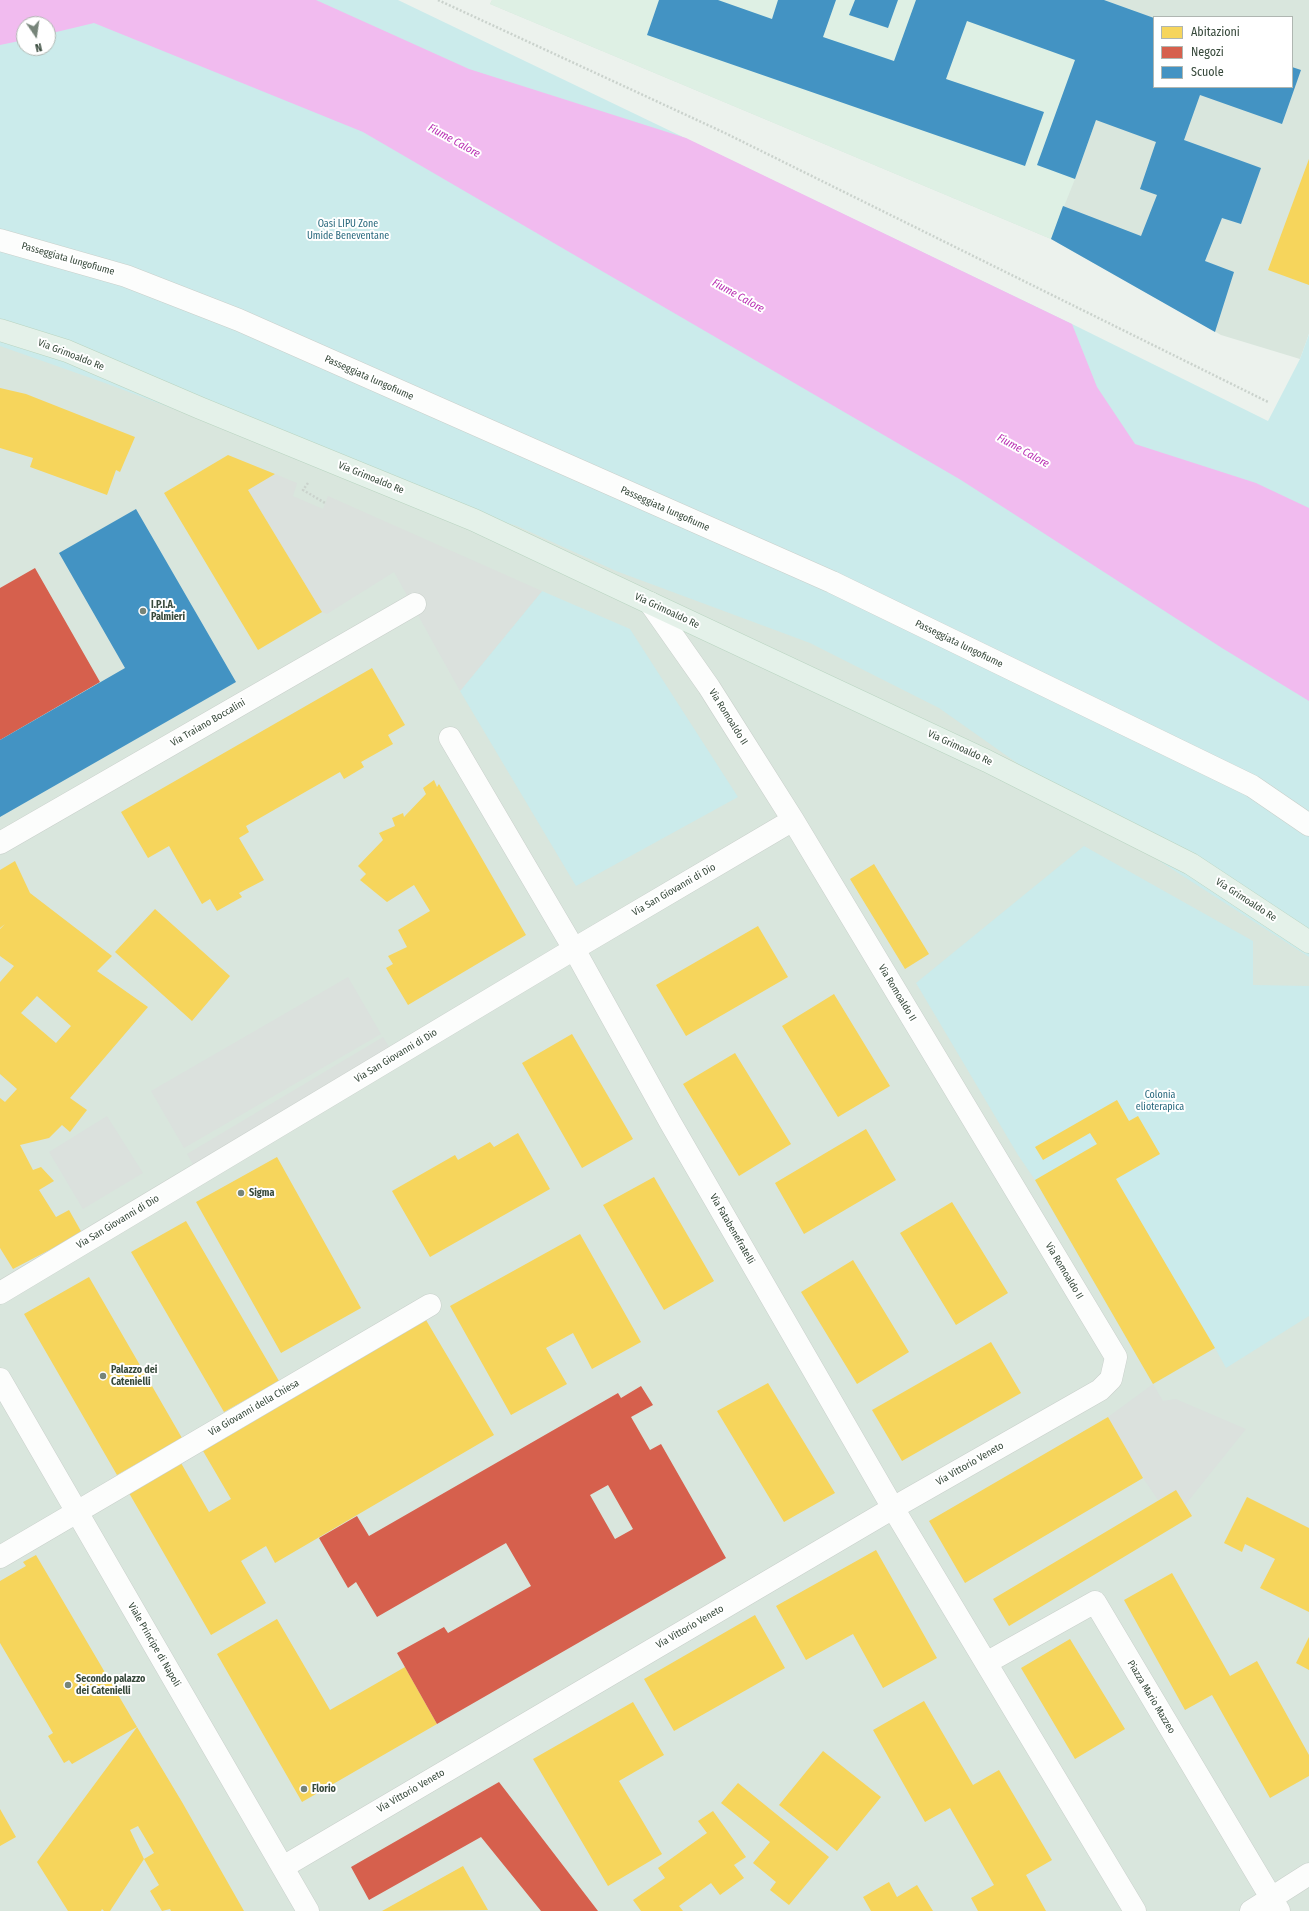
<!DOCTYPE html>
<html>
<head>
<meta charset="utf-8">
<style>
	body { margin:0 }
	#map { position:relative; width:1309px; height:1911px; overflow:hidden; background:#ecf2ed; font-family:"Fira Sans Condensed",sans-serif }
	canvas { display:block }
	.legend { position:absolute; left:1153px; top:16px; width:140px; height:72px; box-sizing:border-box; background:#fff; border:1px solid #afb6b1; margin:0; padding:5px 7px; list-style:none; font-size:12px; color:#37493b }
	.legend li { display:flex; align-items:center; gap:8px; height:20px }
	.legend b { width:20px; border:1px solid #afb6b1 }
	.north { position:absolute; left:16px; top:16px; width:40px; height:40px; box-sizing:border-box; background:#fff; border:1px solid #afb6b1; border-radius:50%; rotate:167deg; font-size:11px; font-weight:700; line-height:16px; text-align:center; color:#37493b }
	.north::after { content:''; display:block; margin:auto; width:14px; height:18px; background:#768479; clip-path:polygon(50% 0,100% 100%,50% 72%,0 100%) }
</style>
</head>
<body>
<div id="map">
<canvas width="1309" height="1911"></canvas>
<ul class="legend">
<li><b style="height:11px;background:#f6d55c"></b>Abitazioni</li>
<li><b style="height:11px;background:#d6604d"></b>Negozi</li>
<li><b style="height:11px;background:#4393c3"></b>Scuole</li>
</ul>
<div class="north">N</div>
</div>
<script>
const ctx = document.querySelector('canvas').getContext('2d');
ctx.lineJoin = 'round';
function fillPath(path, color) {
  ctx.fillStyle = color;
  ctx.fill(path, 'evenodd');
}
function shape(rows) {
  const path = new Path2D();
  for (const r of rows) {
    path.moveTo(r[0], r[1]);
    for (let i = 2; i < r.length; i += 2) path.lineTo(r[i], r[i + 1]);
  }
  return path;
}
function strokePath(path, color, width, dash) {
  ctx.strokeStyle = color;
  ctx.lineWidth = width;
  ctx.lineCap = dash ? 'butt' : 'round';
  ctx.setLineDash(dash || []);
  ctx.stroke(path);
}
function write(font, color, halo, rows, align = 'center') {
  ctx.font = font + ' "Fira Sans Condensed",sans-serif';
  ctx.lineWidth = 4;
  ctx.setLineDash([]);
  ctx.textBaseline = 'middle';
  ctx.strokeStyle = halo;
  ctx.fillStyle = color;
  for (const [text, x, y, turn = 0] of rows) {
    ctx.save();
    ctx.translate(x, y);
    ctx.rotate((+turn || 0) * Math.PI / 180);
    ctx.textAlign = isNaN(turn) ? turn : align;
    if (halo) ctx.strokeText(text, 0, 0);
    ctx.fillText(text, 0, 0);
    ctx.restore();
  }
}
fillPath(shape([
	[492,0,1309,0,1309,334,1300,359,1221,335,1051,239,490,4],
	[1154,17,1292,17,1292,87,1154,87],
	[0,280,335,409,1309,883,1309,1911,0,1911]
]), '#d9e6dd');
fillPath(shape([
	[492,0,1104,0,1135,11,1075,179,1051,239,490,4]
]), '#def0e4');
fillPath(shape([
	[0,0,398,0,1072,324,1268,421,1300,359,1309,334,1309,957,1119,835,939,708,810,643,616,571,517,526,328,467,105,383,0,346],
	[24,24,48,24,48,48,24,48],
	[542,591,630,629,738,797,576,886,460,691],
	[1084,846,1253,941,1253,985,1309,986,1309,1316,1226,1368,1215,1348,1153,1384,1035,1180,1018,1155,916,983]
]), '#cbebeb');
fillPath(shape([
	[275,474,297,483,293,496,323,509,328,496,542,591,460,691,394,572,327,614,322,612,248,490],
	[348,977,381,1034,184,1148,151,1091],
	[383,1037,391,1050,195,1168,187,1154],
	[107,1116,143,1173,83,1209,49,1152],
	[1153,1384,1163,1401,1176,1399,1246,1429,1185,1505,1176,1490,1158,1500,1143,1478,1108,1417]
]), '#dbe1dd');
fillPath(shape([
	[0,0,316,0,469,69,686,138,1072,324,1097,387,1135,444,1256,483,1309,508,1309,701,1222,648,961,480,363,132,94,23,48,34,48,24,24,24,24,40,0,45]
]), '#f1bbef');
fillPath(shape([
	[1309,159,1309,285,1268,270],
	[0,388,26,394,135,437,120,472,116,470,107,495,30,467,33,458,0,448],
	[228,455,275,474,248,490,322,612,258,650,164,493],
	[372,668,405,725,388,735,393,744,361,762,364,767,344,779,340,772,246,826,249,832,239,838,264,880,239,893,242,897,217,911,210,899,202,904,169,846,148,858,121,812],
	[434,780,437,787,439,784,526,935,408,1005,386,968,393,964,388,956,407,947,398,930,430,911,414,885,387,902,360,880,366,874,358,866,383,840,379,833,395,826,392,818,403,813,404,817,426,794,423,788],
	[15,861,30,893,112,956,97,971,148,1007,70,1098,87,1110,70,1132,62,1125,49,1138,20,1145,33,1170,41,1167,54,1181,39,1190,56,1217,69,1210,82,1233,13,1269,0,1248,0,1098,5,1102,17,1089,0,1074,0,982,14,966,0,956,0,929,5,924,0,928,0,870],
	[37,996,71,1026,56,1043,21,1013],
	[874,864,929,954,905,969,850,879],
	[155,909,230,976,192,1021,115,952],
	[758,926,788,977,686,1036,656,985],
	[834,994,890,1086,838,1117,782,1026],
	[572,1034,633,1139,582,1168,522,1063],
	[735,1053,791,1144,739,1176,683,1084],
	[1117,1100,1129,1121,1138,1116,1160,1154,1116,1179,1215,1348,1153,1384,1035,1180,1097,1144,1090,1133,1043,1160,1035,1147],
	[866,1129,896,1180,804,1234,775,1183],
	[518,1133,550,1189,430,1257,392,1191,455,1155,458,1160,490,1142,494,1147],
	[277,1157,361,1308,281,1353,196,1202],
	[654,1177,714,1281,664,1310,603,1205],
	[952,1202,1008,1293,956,1325,900,1233],
	[186,1221,279,1381,224,1412,131,1252],
	[580,1234,641,1342,592,1369,573,1333,546,1348,567,1384,511,1415,450,1306],
	[853,1260,909,1352,857,1384,801,1292],
	[89,1277,182,1438,117,1475,24,1314],
	[426,1320,494,1435,275,1563,266,1546,241,1561,266,1603,211,1635,129,1493,181,1463,209,1512,231,1499,203,1451],
	[991,1342,1021,1393,902,1461,872,1410],
	[768,1383,835,1493,784,1522,717,1411],
	[1108,1417,1143,1478,965,1583,929,1521],
	[1176,1490,1192,1516,1009,1626,993,1599],
	[1247,1497,1309,1528,1309,1612,1260,1588,1275,1559,1245,1544,1242,1552,1224,1543],
	[876,1550,937,1658,883,1688,853,1634,806,1660,776,1606],
	[36,1555,137,1727,72,1764,69,1760,64,1763,48,1736,53,1733,0,1643,0,1581,26,1566,23,1562],
	[1172,1573,1230,1676,1257,1661,1309,1755,1309,1776,1270,1798,1212,1695,1185,1710,1124,1600],
	[755,1615,785,1668,674,1731,644,1679],
	[277,1619,330,1710,405,1667,437,1724,302,1802,217,1654],
	[1309,1637,1309,1670,1296,1663],
	[1070,1639,1125,1729,1075,1759,1021,1668],
	[924,1701,973,1785,999,1770,1052,1860,1026,1875,1046,1911,978,1911,971,1898,994,1885,950,1808,925,1822,873,1730],
	[633,1702,664,1755,619,1781,662,1854,608,1886,533,1759],
	[137,1727,182,1802,244,1911,171,1911,170,1909,162,1911,150,1891,159,1885,144,1859,154,1853,138,1826,130,1830,144,1859,110,1911,104,1911,102,1909,101,1911,68,1911,37,1862],
	[823,1751,881,1797,837,1851,779,1805],
	[738,1783,829,1857,789,1905,770,1890,776,1882,753,1863,770,1842,721,1803],
	[0,1809,16,1837,0,1846],
	[713,1811,746,1857,734,1865,744,1878,720,1895,711,1883,679,1906,683,1911,641,1911,633,1900,665,1878,658,1868,707,1833,698,1821],
	[463,1866,488,1910,382,1911],
	[889,1882,897,1897,917,1885,933,1911,871,1911,863,1897]
]), '#f6d55c');
fillPath(shape([
	[35,568,100,682,0,740,0,588],
	[641,1386,653,1405,631,1417,650,1450,661,1444,726,1558,437,1724,397,1653,444,1627,448,1633,531,1586,506,1543,377,1617,356,1582,348,1588,319,1538,357,1516,369,1536,618,1393,621,1398],
	[608,1485,633,1529,615,1539,590,1495],
	[499,1782,598,1911,541,1911,481,1837,369,1900,351,1867]
]), '#d6604d');
fillPath(shape([
	[659,0,718,0,772,19,778,0,836,0,823,37,894,61,916,0,1104,0,1154,18,1154,87,1292,87,1292,67,1301,70,1282,124,1200,95,1184,140,1261,168,1241,224,1222,218,1205,261,1234,272,1215,332,1051,239,1063,206,1141,236,1157,195,1140,189,1156,142,1096,120,1075,179,1037,165,1075,60,967,21,946,79,1044,112,1025,166,647,35],
	[855,0,898,0,888,28,849,15],
	[136,509,236,682,0,817,0,740,125,668,59,553]
]), '#4393c3');
const minor = shape([
	[0,240,126,276,239,320,832,582,1252,786,1309,825],
	[450,738,574,949,670,1122,893,1508,1135,1911],
	[0,843,415,604],
	[0,1293,574,949,793,820],
	[0,1379,308,1911],
	[0,1557,430,1305],
	[986,1663,1095,1602,1279,1911],
	[283,1867,893,1508,1100,1390,1111,1379,1116,1357,793,820,709,687,650,603],
	[1251,1911,1309,1874]
]);
const major = shape([
	[0,330,67,351,200,408,474,520,650,603,987,761,1191,864,1309,942]
]);
strokePath(minor, '#c9d0cb', 23);
strokePath(major, '#b9d4c1', 23);
strokePath(shape([
	[438,0,725,133,1268,402],
	[308,483,303,490,325,503]
]), '#cad2cc', 2.5, [2, 2]);
strokePath(minor, '#fcfdfc', 22);
strokePath(major, '#e4f1e9', 22);
for (const [x, y, r, color] of [
	[143,611,4,"#768479"],
	[241,1193,4,"#768479"],
	[103,1376,4,"#768479"],
	[68,1685,4,"#768479"],
	[304,1789,4,"#768479"]
]) {
  const dot = new Path2D();
  dot.arc(x, y, r, 0, 2 * Math.PI);
  ctx.fillStyle = color;
  ctx.fill(dot);
  strokePath(dot, '#fff', 1.5);
}
write('10px', '#28687d', '#fff', [
	["Oasi LIPU Zone",348,224],
	["Umide Beneventane",348,236],
	["Colonia",1160,1095],
	["elioterapica",1160,1107]
]);
write('10px', '#37493b', '#fff', [
	["Passeggiata lungofiume",68,259,16],
	["Via Grimoaldo Re",71,355,21],
	["Passeggiata lungofiume",369,378,24],
	["Via Grimoaldo Re",371,478,22],
	["Passeggiata lungofiume",665,509,24],
	["Via Grimoaldo Re",667,611,25],
	["Passeggiata lungofiume",959,644,26],
	["Via Romoaldo II",728,717,58],
	["Via Traiano Boccalini",208,723,-30],
	["Via Grimoaldo Re",960,748,25],
	["Via San Giovanni di Dio",674,890,-30],
	["Via Grimoaldo Re",1246,900,33],
	["Via Romoaldo II",897,993,59],
	["Via San Giovanni di Dio",396,1056,-31],
	["Via San Giovanni di Dio",118,1222,-31],
	["Via Fatabenefratelli",732,1229,60],
	["Via Romoaldo II",1064,1271,59],
	["Via Giovanni della Chiesa",254,1408,-30],
	["Via Vittorio Veneto",970,1464,-30],
	["Via Vittorio Veneto",690,1627,-30],
	["Viale Principe di Napoli",154,1645,60],
	["Piazza Mario Mazzeo",1151,1697,59],
	["Via Vittorio Veneto",411,1791,-30]
]);
write('bold 10px', '#37493b', '#fff', [
	["I.P.I.A.",151,605],
	["Palmieri",151,617],
	["Sigma",249,1193],
	["Palazzo dei",111,1370],
	["Catenielli",111,1382],
	["Secondo palazzo",76,1679],
	["dei Catenielli",76,1691],
	["Florio",312,1789]
], 'left');
write('italic 11px', '#b82cb2', '#fff', [
	["Fiume Calore",454,141,29],
	["Fiume Calore",738,296,29],
	["Fiume Calore",1023,451,29]
]);
</script>
</body>
</html>
